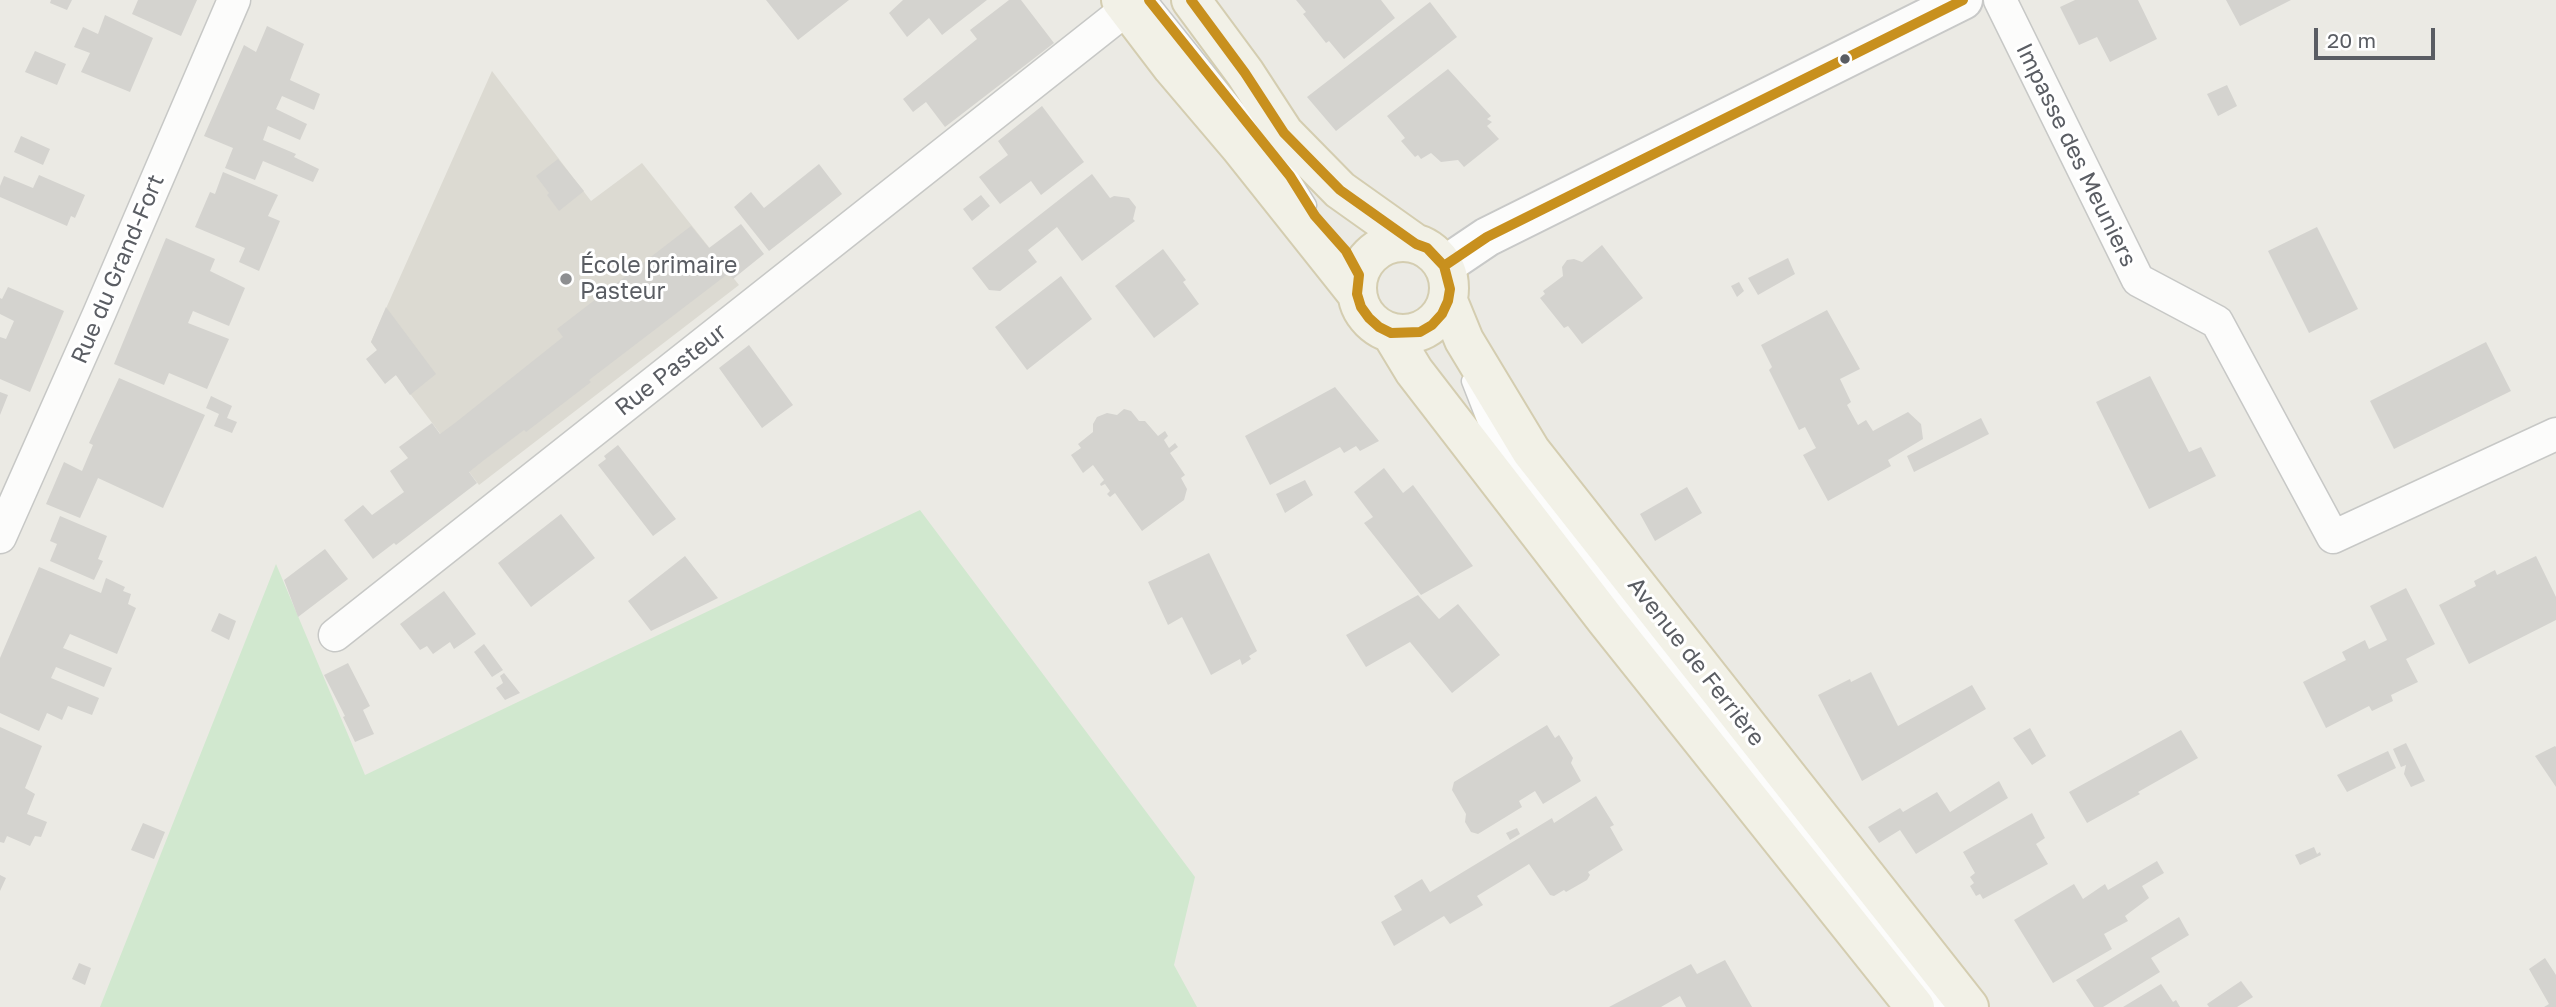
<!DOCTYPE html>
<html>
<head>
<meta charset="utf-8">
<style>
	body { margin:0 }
	#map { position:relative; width:2556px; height:1007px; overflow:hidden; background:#ebeae4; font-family:"Golos Text",sans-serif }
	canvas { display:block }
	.scale { position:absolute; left:2314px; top:28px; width:121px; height:32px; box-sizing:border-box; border:4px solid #5a5d63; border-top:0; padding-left:9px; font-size:21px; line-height:24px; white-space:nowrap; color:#5a5d63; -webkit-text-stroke:5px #fff; paint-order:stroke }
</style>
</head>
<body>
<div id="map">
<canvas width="2556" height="1007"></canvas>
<div class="scale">20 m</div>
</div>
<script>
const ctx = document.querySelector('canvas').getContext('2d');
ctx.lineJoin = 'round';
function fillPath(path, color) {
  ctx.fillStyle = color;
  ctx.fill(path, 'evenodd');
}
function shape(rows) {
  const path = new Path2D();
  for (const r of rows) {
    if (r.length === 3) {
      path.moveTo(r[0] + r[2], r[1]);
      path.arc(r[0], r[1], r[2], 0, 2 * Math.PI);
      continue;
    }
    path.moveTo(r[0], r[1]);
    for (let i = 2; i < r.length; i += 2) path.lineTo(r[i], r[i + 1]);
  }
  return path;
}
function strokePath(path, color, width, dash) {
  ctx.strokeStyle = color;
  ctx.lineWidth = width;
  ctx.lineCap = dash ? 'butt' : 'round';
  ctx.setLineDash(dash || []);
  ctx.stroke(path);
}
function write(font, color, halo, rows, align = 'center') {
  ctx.font = font + ' "Golos Text",sans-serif';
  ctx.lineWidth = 6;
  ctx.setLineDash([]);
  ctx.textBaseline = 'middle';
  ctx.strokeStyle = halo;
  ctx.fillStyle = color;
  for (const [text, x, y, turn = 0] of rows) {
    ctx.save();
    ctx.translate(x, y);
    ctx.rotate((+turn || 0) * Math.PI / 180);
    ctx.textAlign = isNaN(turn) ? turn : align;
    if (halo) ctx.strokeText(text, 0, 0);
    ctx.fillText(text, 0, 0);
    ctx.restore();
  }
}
fillPath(shape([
	[492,71,591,201,642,163,739,285,479,485,371,342]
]), '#dcdad2');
fillPath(shape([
	[920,510,1195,877,1174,965,1197,1007,100,1007,276,564,365,775]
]), '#d1e8cf');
fillPath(shape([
	[51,0,72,0,67,10,50,3],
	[138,0,197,0,181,36,132,14],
	[766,0,849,0,798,40],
	[903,0,987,0,942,35,929,18,907,37,889,13],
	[1009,0,1021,0,1054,43,945,127,926,102,913,112,903,99,977,39,970,30],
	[1296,0,1381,0,1395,18,1344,59,1329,41,1326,43,1303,14,1306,12],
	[2075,0,2138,0,2157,39,2110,62,2097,37,2079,45,2060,7],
	[2226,0,2291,0,2240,26],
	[1430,2,1457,37,1336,131,1307,97],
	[105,15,153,38,130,92,81,72,90,53,74,47,83,27,98,34],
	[267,26,304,44,290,80,320,94,314,110,282,96,276,109,307,124,300,140,268,126,263,140,296,154,294,157,319,169,313,182,263,161,255,180,225,168,233,148,204,136,244,45,256,52],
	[35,51,66,64,57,85,25,72],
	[1448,69,1491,116,1487,119,1492,122,1487,126,1499,139,1464,167,1458,160,1441,162,1431,153,1421,159,1418,155,1415,157,1401,141,1405,138,1387,116],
	[2227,85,2237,106,2218,116,2207,94],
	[1042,106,1084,162,1041,195,1031,181,1000,204,979,177,1008,155,998,141],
	[21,136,50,149,43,165,14,152],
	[558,159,584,191,559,211,547,195,549,193,536,176],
	[819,164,842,194,769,251,734,207,751,192,764,208],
	[223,172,278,195,268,216,280,221,259,271,239,262,245,248,195,227,210,192,215,194],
	[1092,174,1110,198,1114,196,1129,198,1136,207,1133,219,1135,221,1082,261,1057,227,1028,250,1037,262,1000,291,989,290,972,268],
	[39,175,85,195,75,218,71,216,67,226,0,197,0,186,4,176,33,188],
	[981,195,990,206,972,221,963,209],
	[741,224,764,254,733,279,729,273,589,380,591,382,526,432,524,430,484,460,469,472,477,483,396,545,394,543,373,559,344,520,363,505,372,515,404,492,390,471,408,458,399,447,432,423,440,434,455,423,563,337,557,329,691,226,709,248],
	[2317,227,2358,309,2309,333,2268,251],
	[166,238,215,259,210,271,245,288,229,326,193,311,188,323,229,339,207,389,169,373,164,385,114,364],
	[1602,245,1643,298,1582,344,1568,326,1564,328,1540,298,1545,294,1543,291,1563,276,1562,267,1567,260,1574,259,1582,262],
	[1163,249,1186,280,1183,282,1199,304,1154,338,1115,286],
	[1788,258,1795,274,1758,295,1748,278],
	[1061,276,1092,319,1027,370,995,327],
	[1739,282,1744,291,1737,297,1731,286],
	[8,287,64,311,30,392,0,379,0,337,6,339,14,321,0,314,0,298,2,299],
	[386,307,436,374,410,395,396,375,385,384,366,359,377,350,371,342],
	[1827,310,1860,369,1840,379,1851,402,1847,405,1858,425,1866,420,1873,431,1908,412,1921,424,1923,439,1888,460,1891,466,1828,501,1803,455,1816,448,1805,427,1799,430,1769,370,1772,367,1761,345],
	[2486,342,2511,391,2394,449,2370,401],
	[749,345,793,405,762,428,719,368],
	[2150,376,2189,452,2201,447,2216,476,2149,509,2096,402],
	[119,378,205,415,163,508,98,478,80,518,46,504,64,462,82,471,93,445,89,443],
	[1335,387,1379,441,1360,451,1356,446,1344,453,1340,447,1270,485,1245,436],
	[0,392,8,395,0,415],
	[211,396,232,406,227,418,237,422,232,433,214,426,219,414,206,408],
	[1124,409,1131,411,1139,421,1145,421,1158,436,1165,431,1168,436,1164,440,1169,448,1175,443,1178,447,1170,453,1185,475,1181,478,1187,489,1184,500,1142,531,1115,493,1110,497,1107,494,1110,491,1105,484,1101,486,1100,484,1104,480,1093,465,1083,473,1071,455,1081,448,1078,444,1093,432,1093,424,1097,417,1107,413,1117,415],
	[1981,418,1989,434,1914,472,1907,456],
	[618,445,676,519,653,536,598,465,606,459,604,456],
	[1384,468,1403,493,1413,485,1473,566,1421,595,1364,523,1373,517,1354,492],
	[1305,480,1313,495,1285,513,1276,494],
	[1687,487,1702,513,1655,541,1640,514],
	[561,514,595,558,531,607,498,563],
	[60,516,107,536,98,559,103,561,94,580,50,561,57,544,50,541],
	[325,549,348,579,298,617,284,580],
	[1209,553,1257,651,1249,656,1251,659,1242,665,1240,659,1211,675,1182,617,1168,625,1148,582],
	[685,556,718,598,651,631,628,601],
	[2536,556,2556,597,2556,620,2469,664,2439,605,2476,586,2474,581,2495,570,2497,575],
	[39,567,101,593,106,578,125,587,123,591,131,594,128,604,136,608,117,654,70,634,63,648,112,668,104,687,56,667,51,678,99,698,92,715,68,706,62,720,47,713,39,731,0,713,0,658],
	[2406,588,2435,644,2406,659,2418,682,2391,695,2393,701,2372,711,2369,706,2326,728,2303,682,2346,660,2342,652,2365,640,2369,649,2387,640,2370,606],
	[444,591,476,634,454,649,450,642,433,654,427,646,420,650,400,624],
	[1418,595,1439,619,1458,604,1500,655,1452,693,1410,642,1366,667,1346,635],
	[219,613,236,621,229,640,211,631],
	[484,644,503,670,492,677,474,652],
	[348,663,370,706,363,710,374,734,355,742,343,717,345,716,324,675],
	[1871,672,1898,726,1972,685,1986,709,1862,781,1818,695,1850,679,1851,682],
	[504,673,520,693,505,700,496,688,503,683,500,676],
	[1547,725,1555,738,1559,735,1573,758,1571,763,1581,781,1543,804,1535,791,1519,801,1522,807,1478,834,1471,832,1465,822,1466,814,1452,790,1454,782],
	[0,727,42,746,25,788,35,794,27,814,47,822,41,837,35,836,30,846,7,836,4,843,0,842],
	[2030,728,2046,756,2032,765,2013,738],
	[2181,730,2198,758,2138,792,2140,794,2087,823,2069,792],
	[2406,743,2425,781,2411,787,2404,774,2406,765,2401,767,2393,749],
	[2555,746,2556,747,2556,787,2535,756],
	[2388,751,2396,768,2347,792,2337,775],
	[1999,781,2008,798,1916,854,1900,830,1879,843,1868,827,1900,808,1903,812,1937,792,1950,812],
	[1596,796,1614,825,1610,827,1623,850,1588,872,1590,875,1587,880,1566,892,1564,890,1554,896,1550,895,1529,864,1477,896,1483,905,1450,924,1444,916,1394,946,1381,922,1402,910,1394,896,1422,879,1430,892,1552,818,1554,823],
	[2032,813,2045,838,2036,844,2048,864,1983,899,1980,894,1976,896,1970,886,1974,883,1970,877,1975,873,1963,852],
	[143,823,165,832,154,859,131,850],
	[1517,828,1520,834,1510,840,1506,833],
	[2314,847,2317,854,2320,852,2321,855,2300,865,2295,855],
	[2157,861,2164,873,2142,886,2149,898,2125,916,2128,921,2104,934,2112,949,2053,983,2014,920,2074,884,2083,899,2105,884,2108,890],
	[0,875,6,878,0,891],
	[2179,917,2189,935,2151,958,2160,972,2103,1007,2094,1007,2076,980],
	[2545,958,2556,975,2556,1007,2544,1007,2549,1004,2529,969],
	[1725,960,1752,1007,1686,1007,1680,996,1661,1007,1609,1007,1691,964,1697,974],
	[79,963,91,968,85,985,72,979],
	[2241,981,2253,997,2237,1007,2209,1007,2207,1004],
	[2161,984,2173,1002,2176,1000,2180,1007,2123,1007]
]), '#d4d3cf');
const lane = shape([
	[1149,0,1290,176,1308,205],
	[1470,381,1486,422,1524,480,1941,1007]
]);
const street = shape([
	[2000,0,2138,280,2217,322,2333,537,2556,434],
	[0,537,99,314,234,0],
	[335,635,1138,0]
]);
const secondary = shape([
	[1444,266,1487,237,1963,0]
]);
const primary = shape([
	[1121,0,1172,67,1240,147,1357,294],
	[1191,0,1245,73,1284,133,1340,190,1416,244],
	[1403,288,46],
	[1448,301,1464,340,1531,451,1969,1007],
	[1391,333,1414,371,1606,620,1915,1007]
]);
strokePath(lane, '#c7c8c6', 19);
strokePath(street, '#c7c8c6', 35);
strokePath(secondary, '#c8c9c8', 42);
strokePath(primary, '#d4cdb0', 42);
strokePath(lane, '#fcfcfb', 16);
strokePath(street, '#fcfcfb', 32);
strokePath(secondary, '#fcfcfb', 38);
strokePath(primary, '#f2f1e7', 38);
strokePath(shape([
	[1149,0,1290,176,1315,216,1346,251,1359,275,1357,294,1361,307,1369,318,1379,327,1391,333,1420,332,1432,325,1442,314,1448,301,1450,289,1444,266,1427,248,1416,244,1340,190,1284,133,1245,73,1191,0],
	[1444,266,1487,237,1963,0]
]), '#c8901e', 10);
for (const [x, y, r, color] of [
	[1845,59,6,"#5a5d63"],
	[566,279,7,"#8d8e90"]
]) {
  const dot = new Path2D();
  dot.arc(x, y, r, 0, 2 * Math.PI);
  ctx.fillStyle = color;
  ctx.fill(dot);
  strokePath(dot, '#fff', 2.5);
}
write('23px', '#5a5d63', '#fff', [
	["Impasse des Meuniers",2076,155,64],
	["Rue du Grand-Fort",118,269,-67],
	["Rue Pasteur",671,370,-38],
	["Avenue de Ferrière",1696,662,52]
]);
write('23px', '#5a5d63', '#fff', [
	["École primaire",580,266],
	["Pasteur",580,292]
], 'left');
</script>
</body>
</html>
